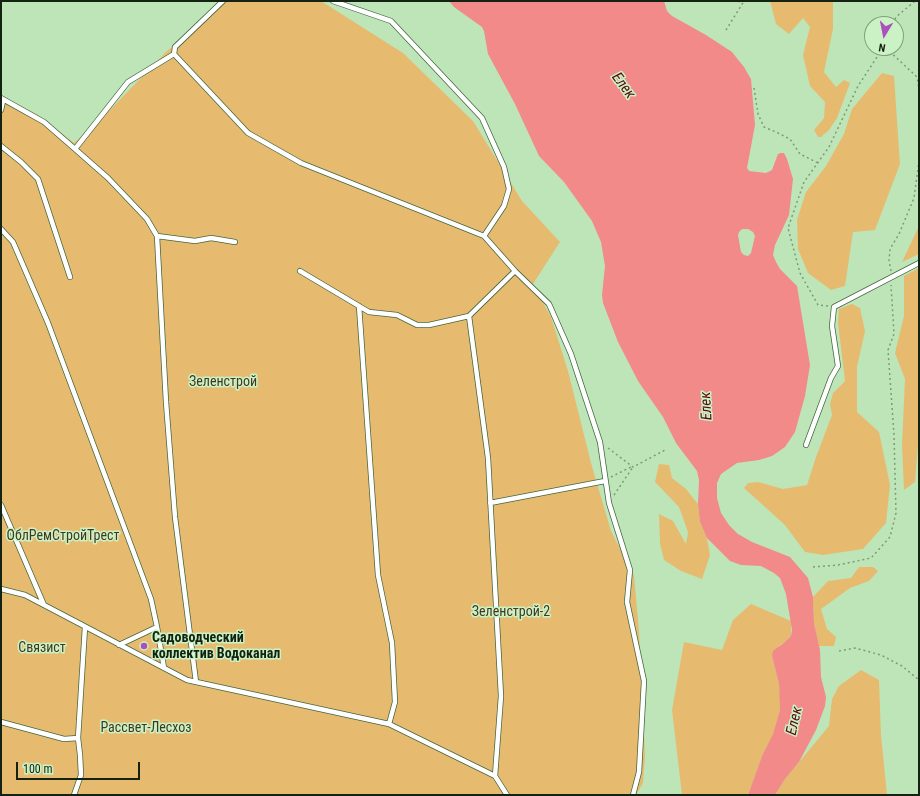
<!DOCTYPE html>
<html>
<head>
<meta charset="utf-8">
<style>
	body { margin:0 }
	#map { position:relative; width:920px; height:796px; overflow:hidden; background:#bee5b8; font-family:"Roboto Condensed",sans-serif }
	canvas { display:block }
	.frame { position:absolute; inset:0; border:2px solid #132211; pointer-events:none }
	.north { position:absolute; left:864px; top:16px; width:40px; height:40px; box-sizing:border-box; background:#cbf2c5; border:1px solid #819f7d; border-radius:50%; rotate:190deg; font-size:11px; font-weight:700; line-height:16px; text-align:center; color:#132211 }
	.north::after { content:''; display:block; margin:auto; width:14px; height:18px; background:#ab50bc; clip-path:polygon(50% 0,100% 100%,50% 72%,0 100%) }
	.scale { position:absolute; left:16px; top:762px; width:124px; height:18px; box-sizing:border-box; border:2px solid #132211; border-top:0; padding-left:5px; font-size:12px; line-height:14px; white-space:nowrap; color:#132211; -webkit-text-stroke:3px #cbf2c5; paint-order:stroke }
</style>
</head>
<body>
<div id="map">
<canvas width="920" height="796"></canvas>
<div class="frame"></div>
<div class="north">N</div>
<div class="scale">100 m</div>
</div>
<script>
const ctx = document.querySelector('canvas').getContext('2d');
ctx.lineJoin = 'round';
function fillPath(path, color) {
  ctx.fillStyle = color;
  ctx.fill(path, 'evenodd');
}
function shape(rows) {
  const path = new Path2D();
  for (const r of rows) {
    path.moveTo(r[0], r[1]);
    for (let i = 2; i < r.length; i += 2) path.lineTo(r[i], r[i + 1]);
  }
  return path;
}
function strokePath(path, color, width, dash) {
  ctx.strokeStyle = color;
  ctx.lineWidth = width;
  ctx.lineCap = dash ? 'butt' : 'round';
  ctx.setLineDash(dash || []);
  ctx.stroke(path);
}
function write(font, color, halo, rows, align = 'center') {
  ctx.font = font + ' "Roboto Condensed",sans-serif';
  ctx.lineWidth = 3;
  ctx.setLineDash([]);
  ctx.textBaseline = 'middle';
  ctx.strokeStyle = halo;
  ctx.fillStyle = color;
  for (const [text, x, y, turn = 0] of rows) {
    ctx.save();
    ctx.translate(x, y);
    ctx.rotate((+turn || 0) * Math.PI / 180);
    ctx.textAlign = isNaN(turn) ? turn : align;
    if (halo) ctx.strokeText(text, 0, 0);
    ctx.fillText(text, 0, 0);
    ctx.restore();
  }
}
fillPath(shape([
	[226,1,321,1,403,53,473,121,522,201,560,242,533,284,551,317,568,371,591,463,611,531,634,576,639,631,645,755,643,783,636,795,1,795,1,96,38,115,74,143,105,115,166,52],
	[770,1,833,1,833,29,824,72,836,87,844,80,850,83,837,118,829,130,821,137,818,137,814,130,824,118,825,102,810,86,803,55,810,27,803,18,789,34,776,24],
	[882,73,894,76,900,164,875,230,853,232,845,286,831,290,808,273,798,249,797,220,806,192,826,166,844,134,852,109],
	[919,226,919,254,902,262],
	[919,268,919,432,915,482,904,490,902,445,905,379,895,353,904,316,904,276],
	[852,304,860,308,865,331,857,367,857,412,879,432,890,485,886,523,863,549,823,555,805,552,785,525,744,488,748,483,758,482,783,489,807,485,816,457,832,415,830,404,833,393,845,381,838,323,839,309],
	[659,464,669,465,672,478,686,489,698,504,700,522,707,538,710,555,702,579,681,571,664,560,660,544,659,514,673,521,686,544,688,532,679,507,655,482],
	[859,567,873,567,878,571,869,581,850,588,821,609,827,629,836,637,834,646,819,646,814,623,813,597,828,581,851,578],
	[751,604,791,621,791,636,785,642,780,645,772,656,779,684,780,698,780,710,773,735,762,756,748,795,682,795,672,710,684,642,722,650,733,620],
	[861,670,879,680,881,735,887,795,775,795,785,779,829,726,832,699,839,686]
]), '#e6bb6f');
fillPath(shape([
	[449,1,664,1,667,11,672,16,706,35,732,52,744,67,751,79,755,125,747,168,749,171,766,173,772,170,778,154,781,153,784,153,787,159,793,179,789,215,775,245,773,255,776,262,780,269,797,286,810,365,805,396,795,432,785,447,772,456,759,460,737,463,721,474,717,483,717,498,721,513,729,525,738,534,752,542,790,557,808,578,813,597,814,623,820,650,821,677,826,697,825,706,816,730,799,762,785,779,775,795,748,795,762,756,773,734,780,710,779,684,772,656,773,651,785,642,791,636,792,630,786,594,780,578,774,573,761,566,741,565,730,561,707,538,700,522,698,504,699,480,697,471,676,443,663,417,638,381,618,342,603,303,602,295,605,266,601,242,592,221,564,182,539,156,515,104,488,54,484,31,482,27,454,7],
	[742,229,748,229,753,232,755,236,751,253,748,256,744,255,741,252,738,235,739,232]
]), '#f18a89');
const service = shape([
	[333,1,391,21,482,118,504,167,509,189,504,206,484,236],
	[174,54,175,47,223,1],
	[1,98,44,122,75,149,128,82,174,54,248,133,301,163,484,236,515,271,469,316,488,458,501,696,495,776,389,724,187,680,25,595,1,589],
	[1,110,3,101],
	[1,146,21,162,38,179,70,277],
	[75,149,108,178,147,219,157,236,195,241,211,238,235,242],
	[1,229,13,242,48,323,151,599,157,627,164,668],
	[157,236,166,402,175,517,196,682],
	[300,271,369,312,397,315,417,325,429,325,469,316],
	[515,271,549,304,571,354,600,442,609,503,630,570,627,602,644,681,639,772,633,795],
	[359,306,378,575,392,643,395,702,389,724],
	[806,445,831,378,838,366,832,326,834,307,919,263],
	[490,503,605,481],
	[1,505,44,605],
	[119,645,157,627],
	[1,722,64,739,78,738,80,755,81,775,74,795],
	[78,738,85,627],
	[495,776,507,795]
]);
strokePath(service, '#43663e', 6);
strokePath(shape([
	[738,1,742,3],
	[893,24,896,17,915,1],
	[726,30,744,1],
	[886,48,917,77,919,89],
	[754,88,758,114,764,127,776,132,790,139,800,154,818,163],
	[891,271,889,261,890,249,899,234,914,198,919,161],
	[828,306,818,305,800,273,788,228,804,182,829,147,858,86,883,48],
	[608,448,633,467,667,449],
	[611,477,631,467],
	[614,495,633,467],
	[813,567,838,565,871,558,890,537,896,513,894,435,888,350,894,334,891,285],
	[839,651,855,648,881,655,902,666,919,680]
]), '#7d9a78', 1.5, [2, 3]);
strokePath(service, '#fff', 4.5);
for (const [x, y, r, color] of [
	[144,646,4,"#ab50bc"]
]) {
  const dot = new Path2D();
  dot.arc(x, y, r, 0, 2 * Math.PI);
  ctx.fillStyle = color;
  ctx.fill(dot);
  strokePath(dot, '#cbf2c5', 1.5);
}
write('14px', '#433722', '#cbf2c5', [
	["Зеленстрой",223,382],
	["ОблРемСтройТрест",63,536],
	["Зеленстрой-2",511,612],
	["Связист",42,648],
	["Рассвет-Лесхоз",146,728]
]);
write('bold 14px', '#132211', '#cbf2c5', [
	["Садоводческий",152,638],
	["коллектив Водоканал",152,654]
], 'left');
write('italic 15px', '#590713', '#cbf2c5', [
	["Елек",623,86,53],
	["Елек",707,406,-93],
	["Елек",795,721,-77]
]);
</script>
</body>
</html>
